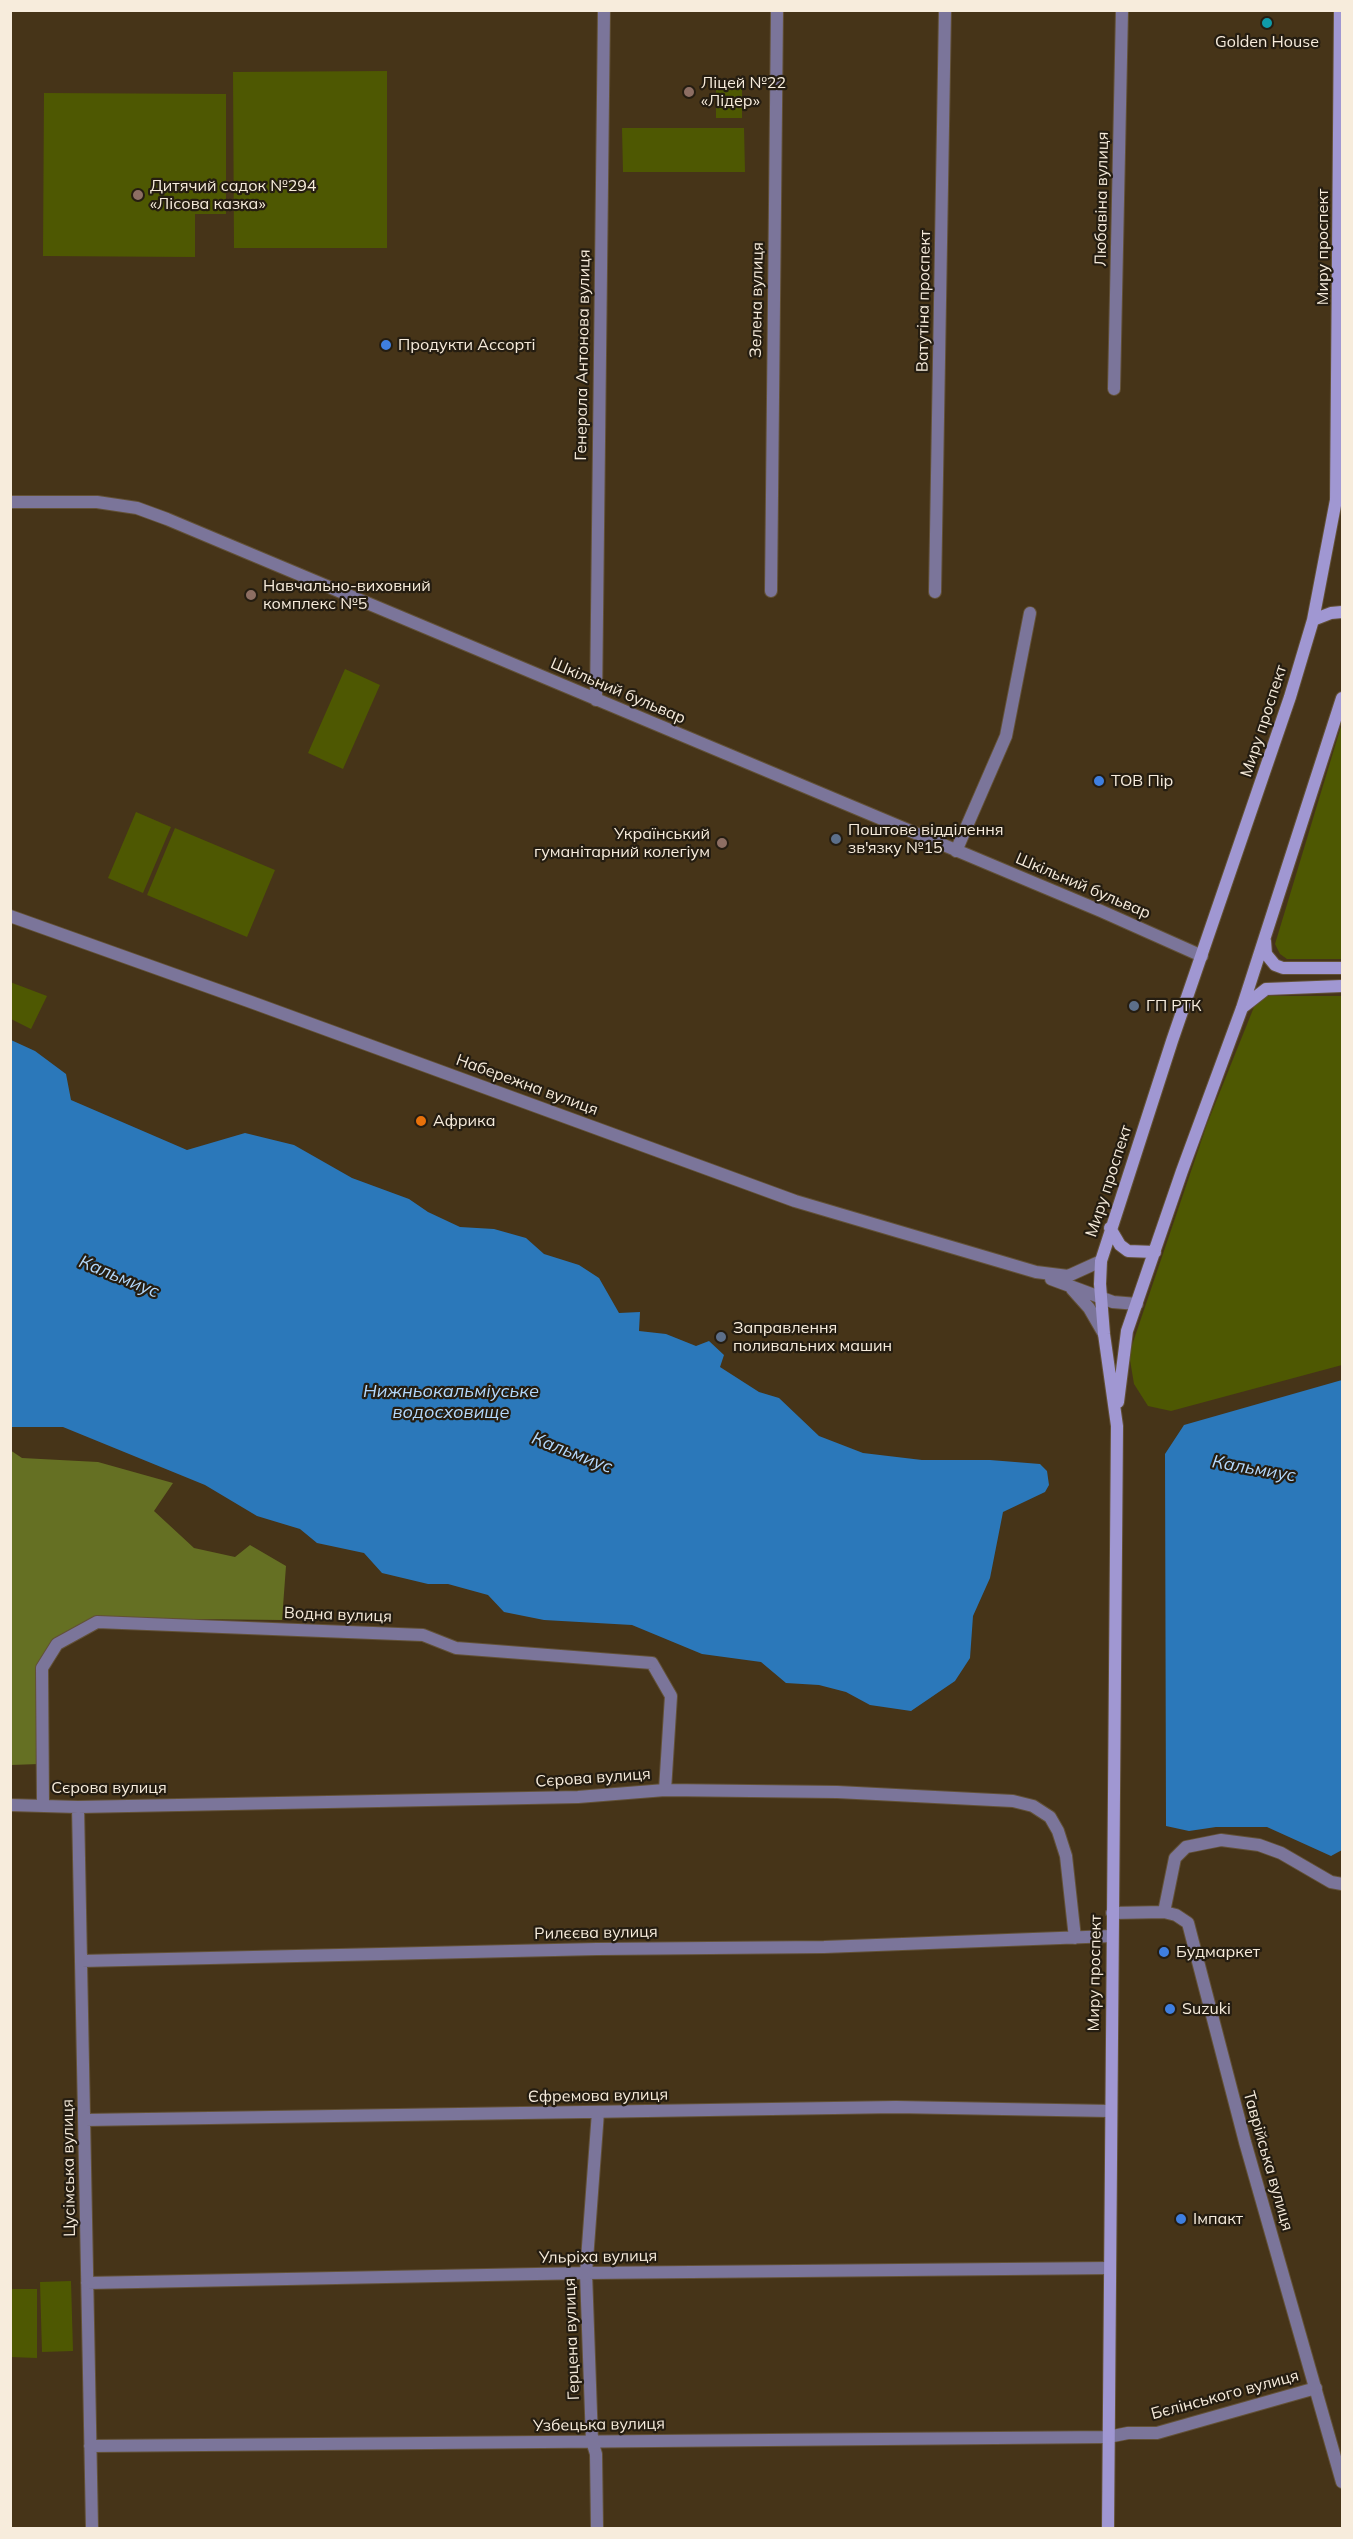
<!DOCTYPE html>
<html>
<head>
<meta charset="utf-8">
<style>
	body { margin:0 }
	#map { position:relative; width:1353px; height:2539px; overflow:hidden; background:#463418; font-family:Mulish,sans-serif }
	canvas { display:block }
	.frame { position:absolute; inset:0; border:12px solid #f7ecdc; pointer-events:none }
</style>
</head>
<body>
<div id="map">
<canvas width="1353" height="2539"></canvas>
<div class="frame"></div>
</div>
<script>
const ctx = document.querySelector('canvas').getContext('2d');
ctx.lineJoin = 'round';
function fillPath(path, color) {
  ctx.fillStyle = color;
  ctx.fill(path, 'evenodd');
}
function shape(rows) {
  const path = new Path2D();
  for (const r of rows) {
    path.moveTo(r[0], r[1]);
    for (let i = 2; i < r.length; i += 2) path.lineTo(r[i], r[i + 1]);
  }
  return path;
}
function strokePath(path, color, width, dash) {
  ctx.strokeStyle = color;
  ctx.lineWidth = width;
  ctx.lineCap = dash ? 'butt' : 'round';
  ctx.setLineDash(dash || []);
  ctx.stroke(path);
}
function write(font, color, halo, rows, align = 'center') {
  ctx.font = font + ' Mulish,sans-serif';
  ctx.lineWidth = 4.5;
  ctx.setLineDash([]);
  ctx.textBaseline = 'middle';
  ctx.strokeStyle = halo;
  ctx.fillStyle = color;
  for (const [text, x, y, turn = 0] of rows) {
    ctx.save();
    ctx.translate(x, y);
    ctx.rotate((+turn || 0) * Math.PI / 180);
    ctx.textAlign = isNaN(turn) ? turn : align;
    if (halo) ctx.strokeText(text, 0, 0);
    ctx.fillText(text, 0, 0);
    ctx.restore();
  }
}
fillPath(shape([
	[387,71,387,248,234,248,233,72],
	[716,85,742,86,742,118,716,118],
	[44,93,226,94,226,214,195,214,195,257,43,256],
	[622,128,744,128,745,172,623,172],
	[345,669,380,685,343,769,308,753],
	[1342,723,1342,959,1287,959,1280,954,1275,944],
	[136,812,171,827,143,893,108,878],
	[175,828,275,870,247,937,147,895],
	[10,982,47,996,31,1029,11,1019],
	[1266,996,1342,996,1342,1365,1171,1411,1148,1406,1134,1384,1129,1354,1207,1124,1256,1002],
	[71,2281,73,2351,42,2352,40,2282],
	[11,2289,37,2289,37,2358,11,2357]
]), '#4e5802');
fillPath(shape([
	[10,1450,22,1458,98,1462,173,1483,154,1511,194,1548,235,1557,250,1545,286,1566,282,1620,94,1618,39,1666,39,1764,11,1765]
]), '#657023');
fillPath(shape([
	[11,1040,35,1051,66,1074,71,1100,187,1150,245,1133,294,1145,352,1178,409,1199,428,1212,460,1227,494,1229,526,1238,544,1254,579,1265,599,1278,619,1313,640,1312,639,1331,666,1334,696,1346,709,1341,724,1355,720,1367,759,1392,779,1398,819,1436,863,1453,922,1460,990,1460,1040,1464,1047,1471,1049,1485,1045,1492,1003,1512,990,1578,973,1616,970,1658,955,1681,911,1711,870,1705,846,1692,819,1685,786,1683,761,1662,702,1654,632,1625,544,1620,504,1612,488,1595,448,1584,428,1584,382,1573,364,1553,317,1543,300,1529,257,1516,205,1485,63,1427,11,1427],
	[1342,1380,1342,1850,1331,1856,1267,1827,1216,1827,1189,1831,1166,1826,1165,1454,1184,1425]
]), '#2b78ba');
const minor = shape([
	[1114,389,1122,10],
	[10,502,97,502,137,508,167,519,1101,911,1202,956],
	[771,591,777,10],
	[935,592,945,10],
	[596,700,604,10],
	[956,851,1006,736,1030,613],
	[10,1805,78,1807,578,1797,665,1790,837,1792,1013,1801,1033,1806,1050,1817,1058,1831,1066,1856,1075,1938],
	[43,1805,42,1668,57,1644,97,1622,423,1635,456,1648,652,1663,671,1696,665,1790],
	[78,1807,92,2528],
	[1164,1912,1175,1858,1186,1847,1221,1840,1259,1845,1281,1853,1331,1882,1342,1884],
	[1112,1913,1164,1912,1176,1915,1188,1923,1245,2142,1342,2482],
	[81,1961,597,1949,824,1947,1112,1936],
	[85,2120,896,2107,1110,2111],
	[87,2283,586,2273,1110,2268],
	[90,2446,1108,2437,1128,2433,1157,2433,1316,2388],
	[597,2528,596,2454,592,2441,586,2273,598,2112]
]);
const tertiary = shape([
	[10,916,251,1002,795,1201,1036,1272,1068,1276,1101,1261],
	[1051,1279,1113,1302,1137,1304],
	[1072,1289,1089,1308,1104,1334]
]);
const secondary = shape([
	[1313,620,1331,613,1342,612],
	[1265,941,1266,954,1275,965,1283,968,1342,968],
	[1243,1007,1266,989,1342,986],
	[1110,1228,1120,1245,1128,1251,1155,1252],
	[1118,1402,1127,1331,1182,1171,1242,1008,1342,698],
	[1108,2528,1117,1426,1104,1334,1100,1284,1101,1261,1172,1041,1290,697,1313,620,1336,500,1340,10]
]);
strokePath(minor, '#625137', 14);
strokePath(tertiary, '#625137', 14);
strokePath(secondary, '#625137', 14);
strokePath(minor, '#7b759a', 12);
strokePath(tertiary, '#7b759a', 12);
strokePath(secondary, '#a097d2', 12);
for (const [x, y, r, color] of [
	[1267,23,6,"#0f9aa8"],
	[689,92,6,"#8d6e63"],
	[138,195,6,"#8d6e63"],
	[386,345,6,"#3f7fe0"],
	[251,595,6,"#8d6e63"],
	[1099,781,6,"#3f7fe0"],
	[836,839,6,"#5c6f8a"],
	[722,843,6,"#8d6e63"],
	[1134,1006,6,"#5c6f8a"],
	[421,1121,6,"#e8710a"],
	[721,1337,6,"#5c6f8a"],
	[1164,1952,6,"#3f7fe0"],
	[1170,2009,6,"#3f7fe0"],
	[1181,2219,6,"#3f7fe0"]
]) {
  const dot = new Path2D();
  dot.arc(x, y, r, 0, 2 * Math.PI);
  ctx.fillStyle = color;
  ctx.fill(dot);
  strokePath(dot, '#251d11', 2);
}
write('16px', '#f7ecdc', '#251d11', [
	["Golden House",1267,42,"center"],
	["Ліцей №22",701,83],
	["«Лідер»",701,101],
	["Дитячий садок №294",150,186],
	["«Лісова казка»",150,204],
	["Продукти Ассорті",398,345],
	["Навчально-виховний",263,586],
	["комплекс №5",263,604],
	["ТОВ Пір",1111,781],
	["Поштове відділення",848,830],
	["зв'язку №15",848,848],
	["Український",710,834,"right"],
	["гуманітарний колегіум",710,852,"right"],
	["ГП РТК",1146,1006],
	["Африка",433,1121],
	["Заправлення",733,1328],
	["поливальних машин",733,1346],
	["Будмаркет",1176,1952],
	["Suzuki",1182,2009],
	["Iмпакт",1193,2219]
], 'left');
write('16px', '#f7ecdc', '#251d11', [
	["Любавіна вулиця",1102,199,-89],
	["Миру проспект",1323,247,-90],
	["Зелена вулиця",757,300,-89],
	["Ватутіна проспект",924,301,-89],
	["Генерала Антонова вулиця",583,355,-89],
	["Шкільний бульвар",618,691,23],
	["Миру проспект",1264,721,-72],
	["Шкільний бульвар",1083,886,23],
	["Набережна вулиця",527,1085,20],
	["Миру проспект",1109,1181,-72],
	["Водна вулиця",338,1615,2],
	["Сєрова вулиця",593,1778,-4],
	["Сєрова вулиця",109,1788],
	["Рилєєва вулиця",596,1933,-1],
	["Миру проспект",1095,1973,-89],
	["Єфремова вулиця",598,2096,-1],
	["Таврійська вулиця",1268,2161,74],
	["Цусімська вулиця",69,2168,-91],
	["Ульріха вулиця",598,2257,-1],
	["Герцена вулиця",572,2339,-92],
	["Бєлінського вулиця",1225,2395,-15],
	["Узбецька вулиця",599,2425,-1]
]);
write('italic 18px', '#b4d8fb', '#251d11', [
	["Кальмиус",119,1277,22],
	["Нижньокальміуське",451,1392],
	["водосховище",451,1413],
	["Кальмиус",572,1453,21],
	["Кальмиус",1254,1469,10]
]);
</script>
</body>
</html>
